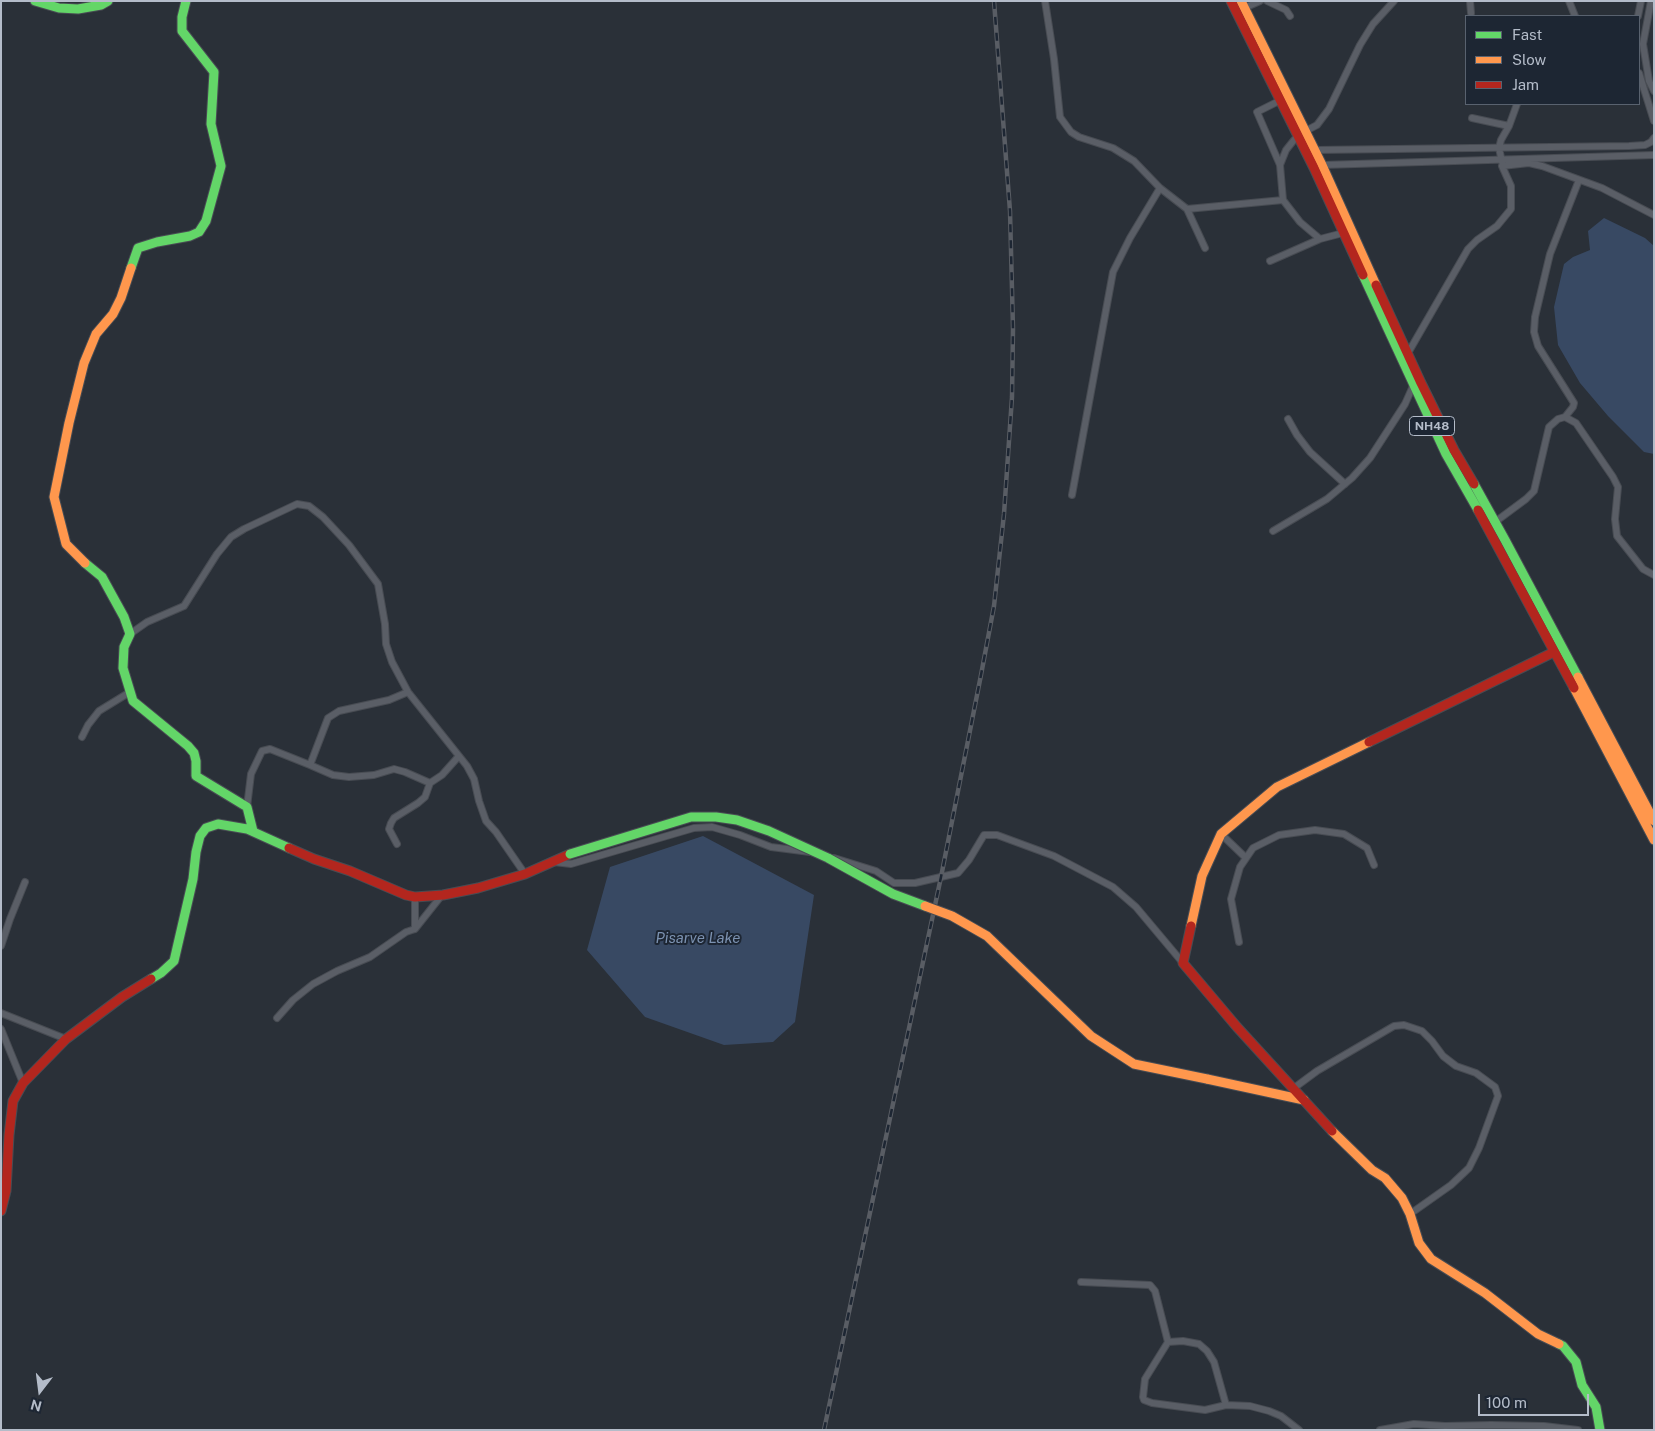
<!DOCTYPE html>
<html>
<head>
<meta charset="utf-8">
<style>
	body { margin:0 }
	#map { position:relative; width:1655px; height:1431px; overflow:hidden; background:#2a3038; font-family:"Public Sans",sans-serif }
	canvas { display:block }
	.frame { position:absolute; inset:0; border:2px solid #b4bcc9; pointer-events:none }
	.legend { position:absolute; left:1465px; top:15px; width:175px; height:90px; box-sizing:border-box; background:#1d2633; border:1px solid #59626f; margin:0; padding:6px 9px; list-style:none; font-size:15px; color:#b4bcc9 }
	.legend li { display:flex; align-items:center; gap:10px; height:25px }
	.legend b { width:25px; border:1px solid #59626f }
	.north { position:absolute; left:15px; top:1366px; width:50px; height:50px; -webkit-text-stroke:4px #1d2633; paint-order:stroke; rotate:195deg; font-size:14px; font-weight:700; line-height:20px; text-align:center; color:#b4bcc9 }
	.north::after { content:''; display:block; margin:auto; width:18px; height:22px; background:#b4bcc9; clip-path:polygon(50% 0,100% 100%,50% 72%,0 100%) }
	.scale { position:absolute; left:1478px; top:1394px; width:111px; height:22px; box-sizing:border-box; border:2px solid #b4bcc9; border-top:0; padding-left:6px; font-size:15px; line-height:18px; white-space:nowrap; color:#b4bcc9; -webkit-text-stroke:4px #1d2633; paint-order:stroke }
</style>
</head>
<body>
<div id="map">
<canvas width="1655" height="1431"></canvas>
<div class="frame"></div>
<ul class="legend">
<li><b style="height:6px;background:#63d668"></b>Fast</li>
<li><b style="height:6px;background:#ff974d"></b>Slow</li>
<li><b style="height:6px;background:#b3261e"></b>Jam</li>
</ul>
<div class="north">N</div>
<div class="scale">100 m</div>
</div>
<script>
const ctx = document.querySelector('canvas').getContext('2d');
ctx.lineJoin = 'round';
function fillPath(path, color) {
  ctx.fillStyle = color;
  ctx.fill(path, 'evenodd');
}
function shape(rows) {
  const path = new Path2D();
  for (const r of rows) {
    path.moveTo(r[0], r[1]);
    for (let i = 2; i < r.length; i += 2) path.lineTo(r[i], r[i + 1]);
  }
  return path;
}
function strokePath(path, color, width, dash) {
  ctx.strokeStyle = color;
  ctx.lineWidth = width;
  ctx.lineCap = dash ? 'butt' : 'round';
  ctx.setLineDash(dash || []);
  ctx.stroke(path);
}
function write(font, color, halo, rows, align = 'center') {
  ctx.font = font + ' "Public Sans",sans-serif';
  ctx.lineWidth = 4;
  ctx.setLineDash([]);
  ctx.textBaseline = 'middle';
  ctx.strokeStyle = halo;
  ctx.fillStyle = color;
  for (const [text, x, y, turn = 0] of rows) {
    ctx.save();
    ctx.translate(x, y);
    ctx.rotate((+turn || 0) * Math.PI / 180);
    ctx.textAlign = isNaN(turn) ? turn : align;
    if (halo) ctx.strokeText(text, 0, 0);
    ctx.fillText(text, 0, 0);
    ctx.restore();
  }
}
fillPath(shape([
	[1604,218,1645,238,1654,246,1654,454,1644,452,1608,416,1580,383,1558,345,1554,307,1564,264,1573,257,1590,250,1588,231],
	[703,836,814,895,795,1022,773,1042,724,1045,645,1017,587,950,610,867]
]), '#384963');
const street = shape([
	[1045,1,1054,59,1060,117,1071,132,1079,137,1113,148,1134,161,1160,188],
	[1267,1,1286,10,1290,16],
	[1470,1,1471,13],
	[1569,1,1575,16],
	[1651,1,1643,44,1649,81,1654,91],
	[1244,8,1260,1],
	[1638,16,1641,1],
	[1639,73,1654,121],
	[1472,118,1509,126,1501,140,1499,148,1502,162],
	[1509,126,1517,104],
	[1315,150,1629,146,1645,145,1651,142,1654,138],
	[1280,165,1257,112,1281,100],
	[1322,165,1654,155],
	[1283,200,1300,222,1320,239,1343,233],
	[1187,209,1205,248],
	[1270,261,1320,239],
	[1408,353,1468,249,1477,240,1497,226,1511,209,1511,186,1502,166,1529,163,1542,166,1602,188,1654,215],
	[1565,417,1573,407,1574,403,1538,346,1534,332,1535,317,1550,254,1579,180],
	[1288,419,1297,435,1310,452,1345,484],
	[1072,495,1113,272,1130,238,1160,188,1187,209,1283,200,1280,165,1286,150,1298,135,1317,125,1329,109,1360,45,1373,24,1394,1],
	[1495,522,1526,499,1534,491,1549,427,1558,419,1565,417,1576,423,1613,477,1618,487,1615,519,1617,536,1643,569,1654,575],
	[1273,531,1327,499,1352,478,1370,458,1405,404,1413,386],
	[130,634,147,622,184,606,217,554,231,537,244,529,297,504,309,506,323,517,349,545,378,584,385,624,386,644,392,662,408,692,467,766,474,779,479,801,486,821,496,832,525,874],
	[408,692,389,700,339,711,328,718,310,765,333,775,349,777,374,775,394,769,405,772,430,783,442,775,459,756],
	[82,737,88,725,99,711,130,692],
	[247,807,251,774,262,751,270,749,310,765],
	[1221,834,1246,858],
	[397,844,389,829,391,823,394,818,418,803,425,797,430,783],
	[834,858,876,871,894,883,915,883,958,873,969,860,984,835,997,835,1054,856,1113,887,1136,907,1183,963],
	[554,862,571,864,694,828,712,827,740,835,771,847,810,852],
	[415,929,442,895],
	[1239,942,1231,899,1240,867,1253,848,1279,835,1315,830,1344,834,1367,848,1374,865],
	[1,946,10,919,25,882],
	[1,1013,66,1039],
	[277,1018,293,1000,313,984,337,971,370,957,406,932,415,929,415,897],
	[1,1029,23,1083],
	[1294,1088,1317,1071,1394,1026,1404,1025,1422,1031,1432,1041,1443,1056,1456,1066,1476,1073,1495,1087,1498,1096,1479,1148,1469,1168,1451,1185,1410,1214],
	[1081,1282,1150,1285,1155,1291,1168,1342],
	[1226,1405,1214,1362,1207,1351,1199,1344,1183,1341,1168,1342,1145,1379,1143,1397,1144,1400,1152,1403,1205,1410,1226,1405,1250,1406,1269,1411,1281,1416,1299,1430],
	[1380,1430,1414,1424,1445,1426,1491,1425,1544,1426,1578,1430]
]);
const fast = shape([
	[35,1,59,8,78,9,101,5,108,1],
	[131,268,138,248,157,242,190,236,199,232,206,221,221,166,211,124,214,72,182,31,182,17,186,1],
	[1363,275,1446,454,1478,510],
	[1474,484,1505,540,1578,677],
	[85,563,102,577,124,617,130,634,124,647,123,668,133,701,188,746,194,753,196,761,196,776,247,807,253,831],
	[151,979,161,973,174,961,193,879,196,852,200,836,206,828,218,824,247,829,289,848],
	[1559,1344,1563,1346,1576,1362,1582,1385,1596,1407,1600,1430]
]);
const slow = shape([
	[1241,1,1322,165,1376,285],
	[85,563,66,544,54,497,69,423,84,363,96,334,113,314,121,298,131,268],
	[1578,677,1654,821],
	[1574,688,1654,840],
	[1191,926,1202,876,1221,834,1277,787,1369,742],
	[1207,1079,1304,1100],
	[1332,1131,1372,1170,1385,1178,1402,1198,1410,1214,1419,1243,1431,1259,1485,1293,1538,1334,1559,1344]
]);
const jam = shape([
	[1231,1,1314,168,1363,275],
	[1376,285,1421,383,1454,450,1474,484],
	[1478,510,1574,688],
	[1369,742,1554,652],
	[289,848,314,859,350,871,406,895,415,897,443,895,478,888,525,874,570,854],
	[1191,926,1183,963,1237,1027,1332,1131],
	[1,1211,6,1191,9,1135,13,1101,23,1083,66,1039,122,997,151,979]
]);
strokePath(street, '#484c53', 8);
strokePath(fast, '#484c53', 11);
strokePath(slow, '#484c53', 11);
strokePath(jam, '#484c53', 11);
strokePath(street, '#5a5e66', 6);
strokePath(fast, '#63d668', 9);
strokePath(slow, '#ff974d', 9);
strokePath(jam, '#b3261e', 9);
const rail = shape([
	[824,1430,941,877,981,675,994,606,1004,514,1012,397,1013,329,1010,211,994,1]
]);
strokePath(rail, '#595d64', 4.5);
strokePath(rail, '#1d2633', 2.5, [8]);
const fastBridge = shape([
	[570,854,691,817,716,817,737,820,769,831,828,858,893,894,925,906]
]);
const slowBridge = shape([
	[925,906,952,916,987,936,1091,1036,1134,1064,1207,1079]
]);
strokePath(fastBridge, '#484c53', 11, []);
strokePath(slowBridge, '#484c53', 11, []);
strokePath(fastBridge, '#63d668', 9);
strokePath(slowBridge, '#ff974d', 9);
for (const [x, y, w] of [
	[1432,426,45]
]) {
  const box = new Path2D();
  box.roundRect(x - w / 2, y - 9.5, w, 19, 4);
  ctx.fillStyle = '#1d2633';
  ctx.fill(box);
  strokePath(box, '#b4bcc9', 1);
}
write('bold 12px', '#b4bcc9', null, [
	["NH48",1432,426]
]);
write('italic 15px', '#7c92b1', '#1d2633', [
	["Pisarve Lake",698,938]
]);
</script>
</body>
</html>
